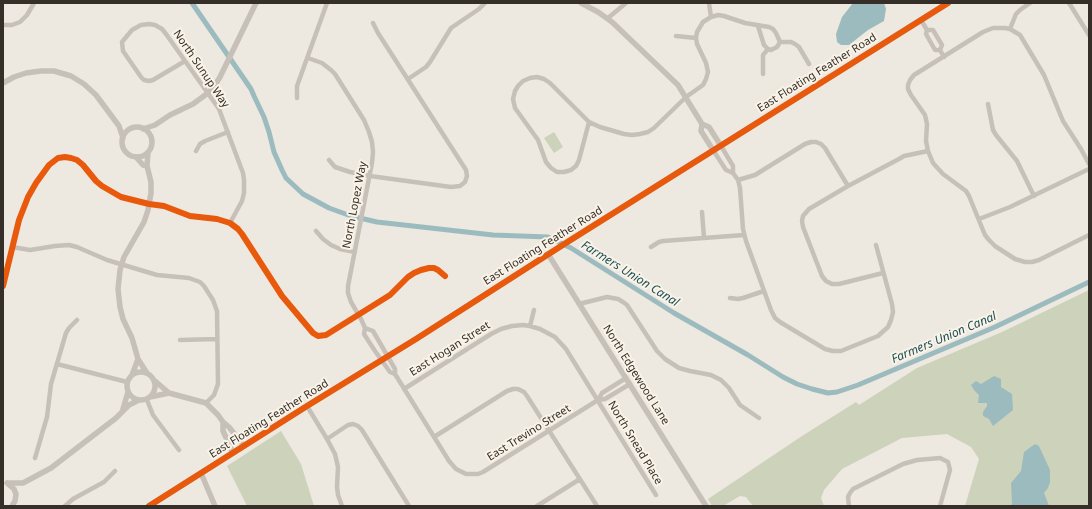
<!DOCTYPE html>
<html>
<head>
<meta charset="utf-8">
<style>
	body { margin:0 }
	#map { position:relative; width:1092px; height:509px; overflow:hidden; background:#ede8e0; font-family:"Noto Sans",sans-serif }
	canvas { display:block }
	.frame { position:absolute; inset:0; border:4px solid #362e28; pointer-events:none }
</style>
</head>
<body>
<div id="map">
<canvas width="1092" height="509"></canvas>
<div class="frame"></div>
</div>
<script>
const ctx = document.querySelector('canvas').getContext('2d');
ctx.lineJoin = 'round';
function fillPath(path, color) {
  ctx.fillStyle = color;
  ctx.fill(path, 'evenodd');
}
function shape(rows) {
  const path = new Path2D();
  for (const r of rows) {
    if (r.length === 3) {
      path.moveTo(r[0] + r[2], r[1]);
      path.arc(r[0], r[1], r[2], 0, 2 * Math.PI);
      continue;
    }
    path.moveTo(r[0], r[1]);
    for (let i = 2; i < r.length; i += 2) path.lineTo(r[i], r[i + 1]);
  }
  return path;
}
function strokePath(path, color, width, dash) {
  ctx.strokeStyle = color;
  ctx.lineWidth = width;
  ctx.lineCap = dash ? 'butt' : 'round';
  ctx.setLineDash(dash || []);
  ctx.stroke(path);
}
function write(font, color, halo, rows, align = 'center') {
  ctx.font = font + ' "Noto Sans",sans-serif';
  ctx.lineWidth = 4;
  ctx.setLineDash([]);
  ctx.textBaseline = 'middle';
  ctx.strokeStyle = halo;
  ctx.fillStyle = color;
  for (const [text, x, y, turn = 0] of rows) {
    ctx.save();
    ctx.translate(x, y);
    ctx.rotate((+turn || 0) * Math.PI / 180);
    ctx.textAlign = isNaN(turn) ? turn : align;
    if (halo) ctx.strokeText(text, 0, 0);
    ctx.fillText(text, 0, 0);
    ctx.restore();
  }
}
fillPath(shape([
	[554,132,563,147,554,153,544,138],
	[1089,290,1089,506,965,506,979,459,971,447,947,434,902,438,842,469,824,490,821,498,824,506,753,506,746,497,740,496,723,506,712,506,708,499,802,436,856,402,859,405,917,368,1002,332],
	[281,431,301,464,314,506,247,506,227,466]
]), '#ccd3ba');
fillPath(shape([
	[853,3,884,3,886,9,884,21,868,30,849,45,841,45,837,42,836,34,842,17],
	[994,376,1001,379,1001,387,1012,394,1013,410,993,426,989,419,983,416,983,412,987,406,987,403,978,403,979,395,974,390,971,385,976,381,981,384],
	[1035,444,1039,446,1050,470,1050,482,1048,488,1044,493,1049,506,1010,506,1012,504,1011,483,1021,471,1024,452]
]), '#9cbbbe');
strokePath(shape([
	[192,3,251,89,254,96,264,117,269,132,274,152,282,170,286,178,303,194,329,208,351,216,377,222,493,235,548,237,571,248,674,313,748,355,783,377,797,384,812,389,828,393,837,392,858,385,995,327,1089,282]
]), '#9cbbbe', 5);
strokePath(shape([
	[709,3,711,17],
	[1030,3,1020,10,1016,14,1010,29,1005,28,993,28,983,32,914,75,910,80,908,85,908,89,911,95,925,115,927,124,926,141,928,151,933,163,943,174,966,191,969,196,985,235,989,240,995,246,1015,259,1025,262,1032,262,1039,260,1089,235],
	[1069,3,1089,35],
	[608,18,626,3],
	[921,20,927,30],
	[3,25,12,25,20,22,27,15,34,3],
	[1010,29,1020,35,1044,75,1063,121,1081,149,1089,164],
	[676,36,696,38],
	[780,42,791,42,795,44,799,47,809,64],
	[940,50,942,45,933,30,927,30,926,34,935,50,940,50,944,57],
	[308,58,322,63,331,70,335,74,364,120,369,132,372,142,373,152,372,163,348,286,348,293,351,302,361,319,365,328],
	[185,61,153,80,149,81,144,80,141,77,123,51,122,42,132,30,141,25,149,24,155,25,162,29,166,34,219,109,243,173,244,180,244,193,242,201,230,223],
	[763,74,763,55,768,49],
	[537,77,544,79,550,83,589,122,579,160,576,166,571,170,564,172,557,172,551,168,546,162,538,140,515,108,513,99,515,91,518,86,523,81,530,78,537,77],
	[408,79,426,67,430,62,451,28,479,9,485,3],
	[297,98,297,86,327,3],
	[988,104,993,130,996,135,1017,161,1034,196],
	[589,122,600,127,624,134,632,135,640,134,648,132,654,128,686,97,703,85,706,79,708,72,706,63,697,44,696,38,697,32,703,22,711,17,718,15,724,16,745,23,769,27,773,29,776,33,780,42,777,47,771,50,768,49,764,45,758,26],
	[713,150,726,170,733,173,733,166,721,146],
	[196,151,200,144,205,141,228,132],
	[329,160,335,167,350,172,370,176,451,187,460,186,465,182,467,176,466,170,378,33,373,23],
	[733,173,738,180,740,188,743,229,746,241,771,310,775,318,780,322,825,349,833,351,841,351,878,336,888,327,891,320,893,312,892,304,876,245],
	[738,180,755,175,805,144,811,142,816,142,821,144,825,148,848,186],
	[702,212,704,238],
	[979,219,1010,207,1089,169],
	[316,231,323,239,331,245,340,249,355,252],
	[12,247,30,250,55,246,69,245,77,247,107,260,157,275,189,278,200,282,204,286,213,300,217,311,218,384,214,395,206,403],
	[651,247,659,242,663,241,744,235],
	[883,273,839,284,832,284,826,281,822,276,803,227,802,221,803,216,809,209,848,186,899,159,904,156,928,151],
	[3,286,19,220,28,197,36,183,49,165,58,158,65,157,71,158,77,160,83,165,96,181,102,186,121,197,149,204,164,206,190,216,217,219,230,223,238,229,242,234,282,296,313,333,318,336,326,335,390,295,408,277,414,273,421,270,429,268,434,268,438,270,445,276],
	[730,298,738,299,743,298,764,291],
	[579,304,607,297,618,299,623,302,627,305,657,351,665,359,679,368,690,371,711,375,721,380,729,388,740,405,759,418],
	[530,326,534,310],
	[365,328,373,331,395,369,395,374,390,372,375,351,364,334,365,328],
	[180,340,217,339],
	[57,364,127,382],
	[395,374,449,461,456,469,466,474,478,474,483,472,598,400],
	[626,378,602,393,598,400,605,399,630,384],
	[404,389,491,334,501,329,512,326,523,325,530,326,540,329,555,337,566,349,656,495],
	[147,400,153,415,179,450],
	[307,406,327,439,335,454,338,467,337,487,338,495,342,506],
	[434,437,507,391,513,389,518,389,524,392,527,396,597,506],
	[327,439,348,425,353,424,358,426,362,430,409,506],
	[35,458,47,417,51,384,66,333,69,328,77,320],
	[65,506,73,499,104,482,115,471],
	[537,506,580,479],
	[849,506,848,497,850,493,853,489,903,464,917,460,940,458,948,462,950,470,940,506]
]), '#c6c0b9', 4.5);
strokePath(shape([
	[581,3,598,12,612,22,678,85,702,124,701,131,713,150],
	[3,83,14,77,26,73,41,71,54,71,71,76,84,84,96,95,119,126,123,138],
	[702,124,709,127,721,146],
	[137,142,15],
	[143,129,155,125,170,115,193,104,208,93,215,85,220,77,256,3],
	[136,157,143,165,147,166,148,152],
	[548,254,706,506],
	[141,386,14],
	[147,373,138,359,132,338,123,319,120,307,118,289,120,270,124,257,144,222,148,210,151,193,151,182,147,166],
	[132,375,138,359],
	[155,381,169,393,206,403,218,415,223,422,229,427,244,446],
	[150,397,169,393],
	[123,409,128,392],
	[223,422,223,431,233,453],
	[201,473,215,506],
	[7,483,23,483,51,468,116,418,129,405,139,400],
	[7,483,14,489,16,494,15,501,12,506]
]), '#c6c0b9', 5.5);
strokePath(shape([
	[149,506,307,406,416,339,569,241,948,3]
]), '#b7b0aa', 6);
strokePath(shape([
	[3,286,19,220,28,197,36,183,49,165,58,158,65,157,71,158,77,160,83,165,96,181,102,186,121,197,149,204,164,206,190,216,217,219,230,223,238,229,242,234,282,296,313,333,318,336,326,335,390,295,408,277,414,273,421,270,429,268,434,268,438,270,445,276],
	[149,506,307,406,416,339,569,241,948,3]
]), '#e8590c', 6);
write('11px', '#362e28', '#f9f3e8', [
	["North Sunup Way",201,69,56],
	["East Floating Feather Road",817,73,-32],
	["North Lopez Way",355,205,-79],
	["East Floating Feather Road",543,246,-32],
	["East Hogan Street",450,349,-32],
	["North Edgewood Lane",636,375,58],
	["East Floating Feather Road",269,419,-32],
	["East Trevino Street",529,433,-32],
	["North Snead Place",635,443,59]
]);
write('italic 12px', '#1d4f58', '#f9f3e8', [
	["Farmers Union Canal",630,274,32],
	["Farmers Union Canal",944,338,-23]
]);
</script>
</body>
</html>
